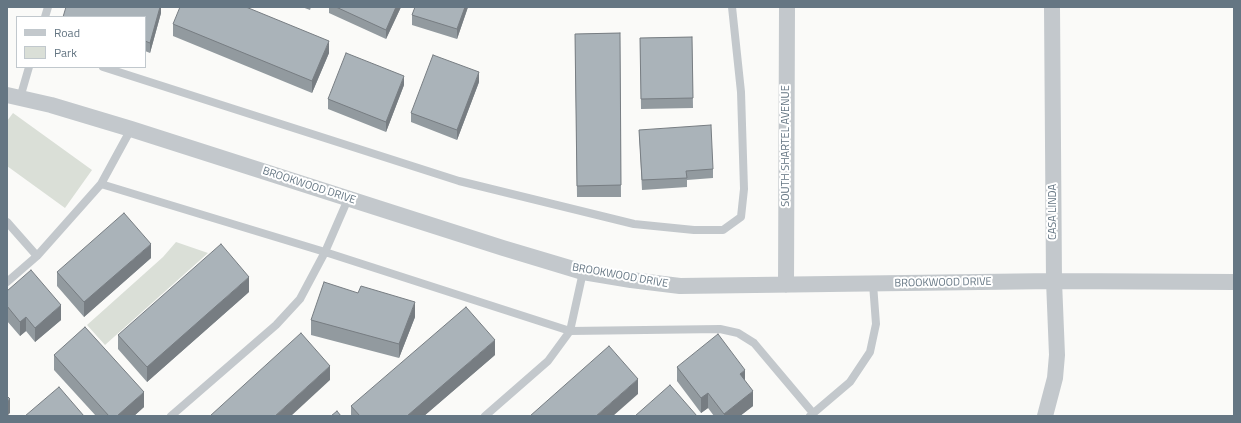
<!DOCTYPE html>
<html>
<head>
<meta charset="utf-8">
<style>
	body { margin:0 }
	#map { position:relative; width:1241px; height:423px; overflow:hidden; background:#fafaf8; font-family:"Titillium Web",sans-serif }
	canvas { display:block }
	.frame { position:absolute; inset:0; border:8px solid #657683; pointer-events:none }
	.legend { position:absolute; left:16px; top:16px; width:130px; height:52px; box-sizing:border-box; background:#fff; border:1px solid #c1c8cd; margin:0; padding:5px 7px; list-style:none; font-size:12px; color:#657683 }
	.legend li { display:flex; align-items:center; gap:8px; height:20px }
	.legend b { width:20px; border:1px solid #c1c8cd }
</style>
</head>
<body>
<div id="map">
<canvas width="1241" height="423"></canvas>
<div class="frame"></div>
<ul class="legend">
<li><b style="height:5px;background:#c3c8cc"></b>Road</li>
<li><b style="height:11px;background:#dadfd7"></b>Park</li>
</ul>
</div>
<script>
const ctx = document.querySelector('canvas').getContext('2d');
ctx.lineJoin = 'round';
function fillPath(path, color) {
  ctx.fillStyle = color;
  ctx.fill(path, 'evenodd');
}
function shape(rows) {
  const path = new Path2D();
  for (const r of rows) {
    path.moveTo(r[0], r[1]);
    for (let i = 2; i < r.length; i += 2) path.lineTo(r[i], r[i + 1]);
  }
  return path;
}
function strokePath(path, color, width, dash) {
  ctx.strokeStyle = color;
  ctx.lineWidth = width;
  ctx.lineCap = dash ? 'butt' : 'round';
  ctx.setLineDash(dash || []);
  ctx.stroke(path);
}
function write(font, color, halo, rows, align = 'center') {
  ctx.font = font + ' "Titillium Web",sans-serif';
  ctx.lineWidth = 4;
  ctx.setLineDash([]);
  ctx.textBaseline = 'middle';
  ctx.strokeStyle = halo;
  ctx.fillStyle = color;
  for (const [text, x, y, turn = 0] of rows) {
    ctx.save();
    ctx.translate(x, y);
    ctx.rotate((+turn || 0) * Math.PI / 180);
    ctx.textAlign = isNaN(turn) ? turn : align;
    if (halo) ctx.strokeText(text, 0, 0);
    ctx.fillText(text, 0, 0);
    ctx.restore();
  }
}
fillPath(shape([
	[13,113,92,170,65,208,7,166,7,121],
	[176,242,208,253,105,345,87,325,163,257]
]), '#dadfd7');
strokePath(shape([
	[45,17,48,7],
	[103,67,459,181,634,224,694,230,723,230,741,217,744,189,741,92,732,7],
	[20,98,29,67],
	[101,184,325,252,570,331,720,329,738,333,754,343,813,413],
	[7,222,37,256],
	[7,282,37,256,101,184,131,129],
	[171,416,276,325,300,299,325,252,348,199],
	[485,416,548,361,570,331,583,272],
	[810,416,850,382,870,352,876,324,873,284]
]), '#c3c8cc', 8);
strokePath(shape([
	[7,95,51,105,131,129,503,248,583,272,631,280,680,286,1054,281,1234,282],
	[786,285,787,7],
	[1045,416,1055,378,1057,355,1054,281,1052,7]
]), '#c3c8cc', 16);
fillPath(shape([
	[161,7,161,13,150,53,145,51,145,17],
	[302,7,311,7,310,10],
	[329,7,401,7,386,39,329,13],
	[415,7,468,7,457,39,412,25,412,15],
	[173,24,329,53,312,93,173,36],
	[620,33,621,197,577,197,575,34],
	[692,37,693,108,641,109,640,38],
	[479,82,457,140,411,122,411,113],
	[404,85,386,132,328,109,328,99],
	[639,130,713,169,713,178,687,180,687,187,642,190],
	[151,258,84,317,57,286,57,272],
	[7,291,61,320,35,342,26,331,20,336,7,321],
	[249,292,147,382,118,349,118,335],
	[415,317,399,358,311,335,311,320],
	[54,355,144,407,134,416,96,416,54,370],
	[495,355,424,416,351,416,351,406],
	[677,367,745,382,753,406,740,416,714,416,708,408,701,413,677,381]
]), '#929a9f');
fillPath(shape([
	[160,7,161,7,161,13,150,53,150,43],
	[396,7,401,7,386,39,386,30],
	[465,7,468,7,457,39,457,29],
	[329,41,329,53,312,93,312,81],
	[479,72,479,82,457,140,457,130],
	[404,76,404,85,386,132,386,122],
	[151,244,151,258,84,317,84,302],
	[249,277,249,292,147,382,147,367],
	[415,302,415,317,399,358,399,344],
	[61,305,61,320,35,342,35,328],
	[26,317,26,331,20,336,20,322],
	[495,340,495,355,424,416,407,416],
	[330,366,330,380,291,416,275,416],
	[745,370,745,384,740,374],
	[638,379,638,394,613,416,596,416],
	[753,391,753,406,740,416,724,416,724,414],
	[144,392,144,407,134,416,117,416],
	[708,393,708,408,701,413,701,398],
	[10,399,10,413,7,416,7,401]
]), '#777d82');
const building = shape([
	[66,7,160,7,150,43,145,41,145,17,63,17,66,7],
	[180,7,246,7,329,41,312,81,173,24,180,7],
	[336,7,396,7,386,30,336,7],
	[415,7,465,7,457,29,412,15,415,7],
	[620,33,621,185,577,186,575,34,620,33],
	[692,37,693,98,641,99,640,38,692,37],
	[346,53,404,76,386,122,328,99,346,53],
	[433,55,479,72,457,130,411,113,433,55],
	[711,125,713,169,686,171,687,178,642,180,639,130,711,125],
	[124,213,151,244,84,302,57,272,124,213],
	[221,244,249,277,147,367,118,335,221,244],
	[31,270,61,305,35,328,26,317,20,322,7,306,7,291,31,270],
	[324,282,358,293,361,286,415,302,399,344,311,320,324,282],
	[466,307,495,340,407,416,360,416,351,406,466,307],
	[85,327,144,392,117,416,109,416,54,355,85,327],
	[301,333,330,366,275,416,210,416,301,333],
	[718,334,745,370,740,374,753,391,724,414,708,393,701,398,677,367,718,334],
	[609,346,638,379,596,416,530,416,609,346],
	[670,385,697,416,635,416,670,385],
	[59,387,84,416,25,416,59,387],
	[7,396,10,399,7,401,7,396],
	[337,411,341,416,331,416,337,411]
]);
fillPath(building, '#aab3b9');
strokePath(building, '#777d82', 1);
write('11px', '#657683', '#fff', [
	["SOUTH SHARTEL AVENUE",786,146,-90],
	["BROOKWOOD DRIVE",309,186,18],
	["CASA LINDA",1053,212,-90],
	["BROOKWOOD DRIVE",620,276,10],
	["BROOKWOOD DRIVE",943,283,-1]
]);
</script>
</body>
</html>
